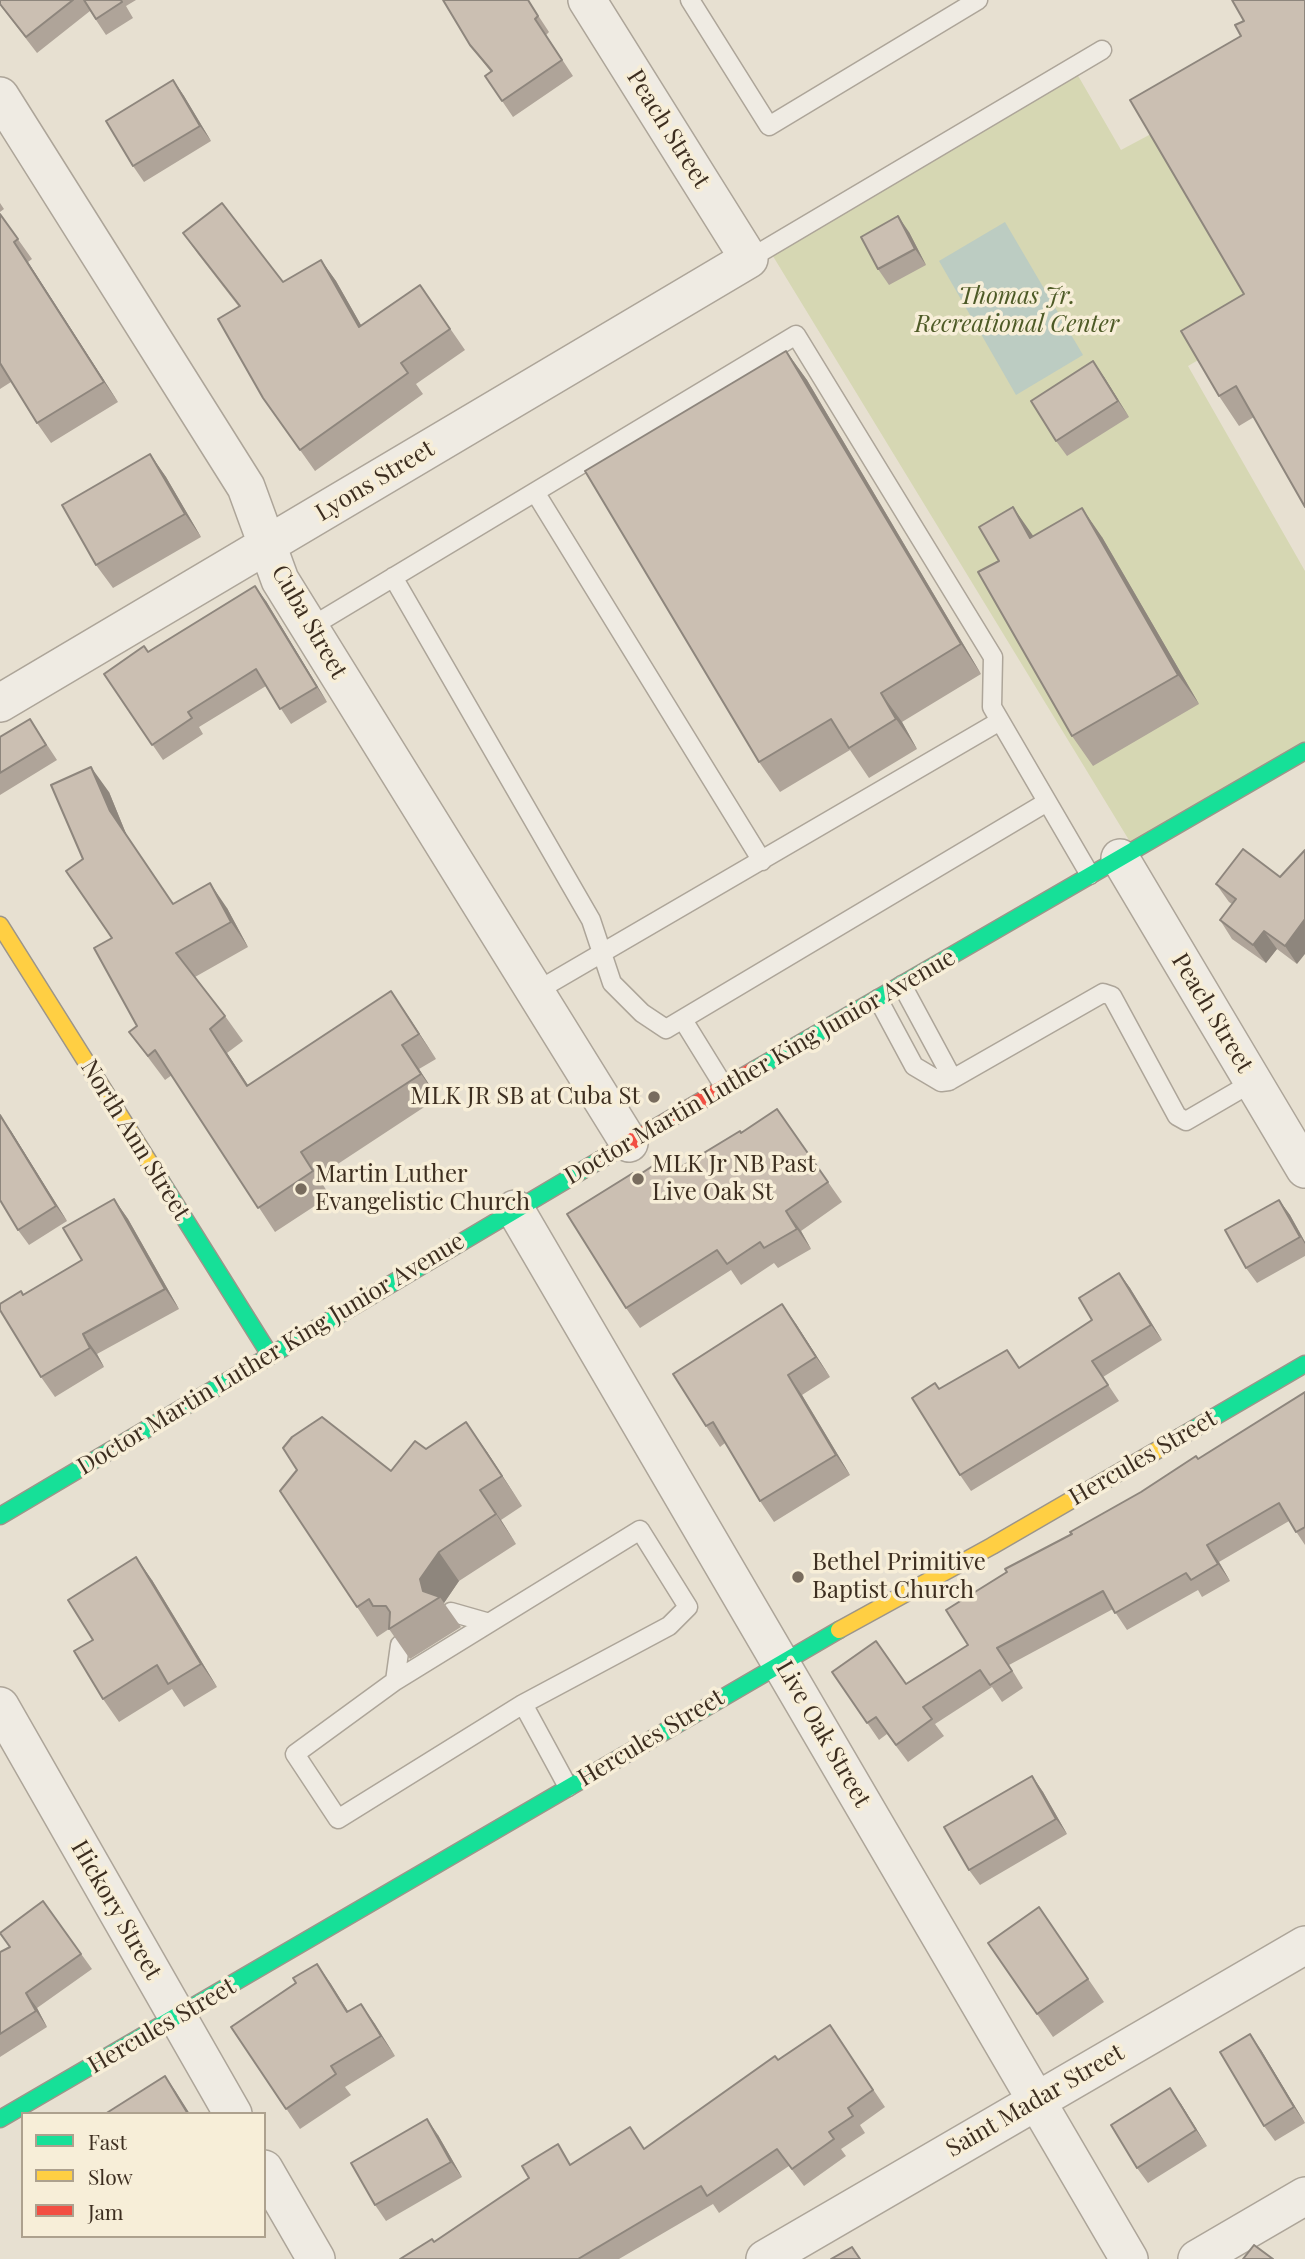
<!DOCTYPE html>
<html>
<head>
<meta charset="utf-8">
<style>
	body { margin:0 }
	#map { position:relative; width:1305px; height:2259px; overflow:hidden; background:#e7e0d1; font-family:"Playfair Display",serif }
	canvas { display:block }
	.legend { position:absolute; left:21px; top:2112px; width:245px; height:126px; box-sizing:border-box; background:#f7eed8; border:2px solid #ada18e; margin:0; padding:9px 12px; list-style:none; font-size:21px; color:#3d2e20 }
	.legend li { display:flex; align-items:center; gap:14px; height:35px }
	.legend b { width:35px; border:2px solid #ada18e }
</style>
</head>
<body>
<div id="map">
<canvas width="1305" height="2259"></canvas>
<ul class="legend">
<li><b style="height:9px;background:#16e098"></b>Fast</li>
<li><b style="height:9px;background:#ffcf43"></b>Slow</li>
<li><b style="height:9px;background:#f24e42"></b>Jam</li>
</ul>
</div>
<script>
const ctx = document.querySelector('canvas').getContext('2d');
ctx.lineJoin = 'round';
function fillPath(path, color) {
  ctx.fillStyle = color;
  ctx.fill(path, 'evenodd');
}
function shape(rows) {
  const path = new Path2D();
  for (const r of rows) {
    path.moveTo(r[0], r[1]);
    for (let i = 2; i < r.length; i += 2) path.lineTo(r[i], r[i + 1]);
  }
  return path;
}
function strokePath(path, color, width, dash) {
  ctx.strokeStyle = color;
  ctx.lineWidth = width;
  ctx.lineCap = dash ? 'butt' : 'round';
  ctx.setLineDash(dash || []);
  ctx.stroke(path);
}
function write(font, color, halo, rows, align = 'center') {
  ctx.font = font + ' "Playfair Display",serif';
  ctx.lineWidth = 7;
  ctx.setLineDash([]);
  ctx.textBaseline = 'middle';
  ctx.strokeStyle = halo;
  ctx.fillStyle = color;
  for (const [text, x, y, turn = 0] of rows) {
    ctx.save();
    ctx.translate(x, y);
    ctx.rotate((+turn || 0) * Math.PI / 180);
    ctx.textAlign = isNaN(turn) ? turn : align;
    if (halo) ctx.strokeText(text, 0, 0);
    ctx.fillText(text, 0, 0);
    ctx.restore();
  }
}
fillPath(shape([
	[1073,67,1121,150,1151,134,1262,323,1188,366,1305,571,1305,751,1135,850,768,248]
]), '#d6d7b3');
fillPath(shape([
	[1005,222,1083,355,1016,395,939,261]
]), '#bcccc2');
const lane = shape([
	[690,0,769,126,978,0],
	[749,259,1102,50],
	[535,492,762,861],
	[393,577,591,920,612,983,642,1013,666,1029,1047,802],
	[309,628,796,335,993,657,992,707,1090,875],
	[535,992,1000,721],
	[878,999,914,1066,941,1082,949,1081,950,1074,902,985],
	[683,1020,725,1088],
	[949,1081,1103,993,1112,996,1177,1116,1186,1121,1253,1082],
	[451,1612,486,1622],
	[395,1681,400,1645],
	[523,1704,669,1626,688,1607,640,1530,395,1681,295,1754,338,1819,523,1704,568,1787]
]);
const street = shape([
	[0,96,246,487,280,580,629,1143],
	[0,703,749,259,587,0],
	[1120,858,1305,1169],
	[515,1209,1129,2259],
	[0,1706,233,2114],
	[264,2169,316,2259],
	[765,2259,1305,1945],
	[1197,2259,1305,2196]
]);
const fast = shape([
	[754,1070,1305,751],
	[161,1181,270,1355],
	[1180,1437,1305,1364],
	[0,1516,600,1160],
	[0,2119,839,1630]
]);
const slow = shape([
	[0,925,161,1181],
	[839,1630,992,1546,1180,1437]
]);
const jam = shape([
	[600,1160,754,1070]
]);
strokePath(lane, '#ada599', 21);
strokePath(street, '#ada599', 40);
strokePath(fast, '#9c958a', 19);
strokePath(slow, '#9c958a', 19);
strokePath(jam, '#9c958a', 19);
strokePath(lane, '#efebe3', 18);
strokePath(street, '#efebe3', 37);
strokePath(fast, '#16e098', 16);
strokePath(slow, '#ffcf43', 16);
strokePath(jam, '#f24e42', 16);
fillPath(shape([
	[0,0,136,0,126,6,133,18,106,35,90,11,37,53,0,5],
	[443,0,528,0,549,32,546,35,573,76,513,117,485,76,491,72,470,45],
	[1305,0,1254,417,1239,426,1219,396,1244,294,1241,36,1244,21],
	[173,80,184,96,211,141,144,182,133,166],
	[0,203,4,209,0,212],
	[0,214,32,259,28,262,118,402,51,443,37,423,11,382,0,389],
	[909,232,926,265,889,285,878,269],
	[183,233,283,282,321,260,336,281,361,325,420,285,465,350,416,384,423,394,315,471,263,398,239,307,198,254],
	[786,351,807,380,981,674,902,722,917,749,869,778,850,750,780,792,759,762],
	[1104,377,1129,417,1067,456,1056,441],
	[150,454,166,477,201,537,113,588,96,565],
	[1033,536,1102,537,1199,704,1093,766,1072,736],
	[266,601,327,702,291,724,266,686,199,727,203,734,163,760,104,674,148,652],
	[30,719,57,760,0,795,0,737],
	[109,792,127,836,173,904,227,908,248,947,195,977,225,1016,243,1041,227,1053,248,1085,408,1016,436,1059,419,1069,438,1098,318,1177,330,1196,275,1232,172,1075,165,1080,129,1032,137,1026,112,938,83,859],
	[1280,877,1297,964,1277,949,1266,963,1232,939,1220,920,1232,904,1229,902,1216,884],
	[777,1109,842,1202,801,1231,811,1249,778,1268,774,1263,741,1285,731,1270,640,1328,626,1308,636,1177,669,1174,742,1133],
	[11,1131,67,1221,29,1245,18,1230],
	[114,1199,128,1219,179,1309,97,1354,104,1367,55,1397,41,1377,24,1295,82,1260],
	[1279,1200,1290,1215,1305,1242,1305,1256,1257,1283,1246,1268],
	[1119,1273,1130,1288,1162,1340,1103,1377,1119,1401,971,1491,960,1475,1020,1368,1092,1320],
	[796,1324,830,1377,802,1395,850,1475,774,1522,760,1501,725,1443,720,1447,706,1426],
	[1305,1392,1305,1545,1289,1521,1219,1562,1230,1581,1202,1597,1198,1590,1127,1630,1113,1609,1009,1665,1023,1688,1002,1702,992,1687,935,1724,944,1736,908,1762,887,1734,879,1740,832,1672,906,1684,968,1645,1072,1534,1198,1459],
	[426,1449,487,1452,522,1506,501,1520,516,1544,459,1581,444,1603,461,1627,410,1659,389,1629,377,1637,357,1607,297,1470,391,1471],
	[152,1580,217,1687,184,1707,172,1689,119,1722,103,1699,93,1640],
	[1032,1776,1043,1792,1067,1834,980,1885,969,1870],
	[43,1901,92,1969,37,2008,47,2027,0,2057,0,1952,10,1947],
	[1039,1907,1104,2002,1053,2037,988,1943],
	[317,1964,348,2011,361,2004,395,2056,345,2087,351,2095,300,2129,231,2027,296,1983],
	[830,2025,885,2107,860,2125,865,2133,841,2149,846,2156,804,2186,789,2166,719,2213,713,2204,619,2259,400,2259,434,2242,571,2164,645,2148],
	[1261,2050,1305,2123,1275,2141,1264,2126],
	[1181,2104,1207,2146,1148,2183,1137,2168],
	[438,2135,462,2177,386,2221,375,2205]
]), '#afa499');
fillPath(shape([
	[173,80,184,96,211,141,200,126],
	[898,216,909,232,926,265,915,249],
	[14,242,28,262,118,402,104,382],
	[321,260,336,281,374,348,359,327],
	[786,351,807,380,981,674,961,644],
	[1093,361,1104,377,1129,417,1118,401],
	[150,454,166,477,201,537,185,514],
	[1013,507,1034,537,1030,538],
	[1082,508,1102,537,1199,704,1178,675],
	[255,586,266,601,327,702,317,687],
	[881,693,902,722,917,749,896,719],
	[91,767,109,792,127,836,110,811],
	[210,883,227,908,248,947,231,922],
	[1305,919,1305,954,1297,964,1285,946],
	[1264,931,1277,949,1266,963,1253,945],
	[391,991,408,1016,436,1059,419,1034],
	[210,1029,227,1053,264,1110,247,1086],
	[402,1045,419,1069,438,1098,421,1074],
	[0,1115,11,1131,67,1221,56,1206],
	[114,1199,128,1219,179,1309,165,1289],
	[1279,1200,1290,1215,1305,1242,1305,1244],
	[786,1211,801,1231,811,1249,797,1229],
	[1119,1273,1130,1288,1162,1340,1151,1325],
	[782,1304,796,1324,830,1377,816,1357],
	[83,1334,97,1354,104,1367,90,1348],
	[788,1375,802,1395,850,1475,836,1455],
	[466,1422,487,1452,522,1506],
	[480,1490,501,1520,516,1544],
	[1207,1545,1219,1562,1230,1581,1218,1564],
	[439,1552,459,1581,444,1603,440,1597,423,1591,420,1579],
	[136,1557,152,1580,217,1687,201,1664],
	[1032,1776,1043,1792,1067,1834,1056,1819],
	[317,1964,331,1984,361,2032,347,2012],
	[26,1993,37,2008,47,2027,36,2011],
	[361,2004,375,2024,395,2056,381,2036],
	[1250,2034,1261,2050,1305,2123,1294,2107],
	[165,2076,176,2092,190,2114,188,2114],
	[1170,2088,1181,2104,1207,2146,1196,2130],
	[427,2119,438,2135,462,2177,451,2162]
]), '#8e867d');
const building = shape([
	[0,0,73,0,26,37,0,4,0,0],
	[84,0,121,0,122,2,96,19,84,0],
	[443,0,528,0,538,16,535,19,562,60,502,101,485,76,492,71,470,45,443,0],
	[1232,0,1305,0,1305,507,1236,386,1219,396,1181,331,1244,294,1130,100,1241,36,1235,25,1244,21,1232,0],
	[173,80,200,126,133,166,106,121,173,80],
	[222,203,283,282,321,260,359,327,420,285,450,329,401,363,408,373,300,450,263,398,218,319,240,306,183,233,222,203],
	[0,214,18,239,14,242,104,382,37,423,0,363,0,214],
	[898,216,915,249,878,269,861,237,898,216],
	[786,351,961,644,881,693,896,719,849,748,831,719,759,762,585,471,786,351],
	[1093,361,1118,401,1056,441,1031,401,1093,361],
	[150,454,185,514,96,565,62,505,150,454],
	[1013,507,1030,538,1082,508,1178,675,1072,736,978,572,999,561,979,527,1013,507],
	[255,586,317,687,280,709,256,669,188,712,192,718,152,745,104,674,144,646,148,652,255,586],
	[30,719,46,745,0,773,0,737,30,719],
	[91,767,110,811,173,904,210,883,231,922,176,953,225,1016,210,1029,247,1086,391,991,419,1034,402,1045,421,1074,301,1152,313,1171,258,1208,155,1050,148,1056,129,1032,137,1026,94,948,112,938,66,871,83,859,51,785,91,767],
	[1243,849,1280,877,1305,850,1305,919,1285,946,1264,931,1253,945,1220,920,1236,899,1216,884,1243,849],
	[777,1109,828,1182,786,1211,797,1229,764,1248,760,1242,727,1264,717,1250,626,1308,567,1214,633,1173,636,1177,660,1161,669,1174,740,1131,741,1133,777,1109],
	[0,1115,56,1206,18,1230,0,1200,0,1115],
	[114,1199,165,1289,83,1334,90,1348,41,1377,0,1310,0,1304,21,1291,23,1295,82,1260,63,1228,114,1199],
	[1279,1200,1300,1237,1246,1268,1225,1230,1279,1200],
	[1119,1273,1151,1325,1092,1361,1108,1385,960,1475,912,1398,935,1383,939,1389,1007,1350,1019,1368,1092,1320,1079,1298,1119,1273],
	[782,1304,816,1357,788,1375,836,1455,760,1501,713,1422,706,1426,673,1374,782,1304],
	[1305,1392,1305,1527,1296,1532,1279,1503,1207,1545,1218,1564,1191,1580,1186,1573,1115,1613,1103,1591,997,1648,1012,1671,990,1685,980,1670,923,1707,932,1719,896,1745,876,1717,867,1723,832,1672,876,1641,906,1684,968,1645,946,1610,1007,1572,1005,1569,1072,1534,1070,1532,1141,1492,1196,1456,1198,1459,1305,1392],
	[322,1417,391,1471,415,1441,426,1449,466,1422,502,1476,480,1490,496,1514,439,1552,420,1579,423,1591,440,1597,389,1629,390,1612,386,1606,373,1606,369,1599,357,1607,280,1491,297,1470,283,1448,292,1437,322,1417],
	[136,1557,201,1664,168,1684,157,1665,103,1699,74,1651,93,1640,68,1600,136,1557],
	[1032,1776,1056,1819,969,1870,944,1827,1032,1776],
	[43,1901,81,1954,26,1993,36,2011,0,2034,0,1952,10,1947,0,1933,43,1901],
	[1039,1907,1088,1979,1037,2014,988,1943,1039,1907],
	[317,1964,347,2012,361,2004,381,2036,331,2066,336,2074,286,2109,231,2027,296,1983,293,1978,317,1964],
	[830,2025,873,2090,848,2108,853,2116,829,2132,834,2139,792,2169,777,2149,707,2196,701,2186,578,2259,400,2259,432,2239,434,2242,529,2178,522,2166,558,2144,570,2165,630,2127,644,2149,775,2056,778,2060,830,2025],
	[1250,2034,1294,2107,1264,2126,1220,2052,1250,2034],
	[165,2076,188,2114,105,2114,165,2076],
	[1170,2088,1196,2130,1137,2168,1111,2125,1170,2088],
	[427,2119,451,2162,375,2205,351,2163,427,2119],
	[1254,2245,1273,2259,1243,2259,1254,2245],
	[852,2247,860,2259,831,2259,852,2247]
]);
fillPath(building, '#cbbfb2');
strokePath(building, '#8e867d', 2);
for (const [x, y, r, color] of [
	[654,1097,7,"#786c5e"],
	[638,1179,7,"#786c5e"],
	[301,1189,7,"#786c5e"],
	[798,1577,7,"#786c5e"]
]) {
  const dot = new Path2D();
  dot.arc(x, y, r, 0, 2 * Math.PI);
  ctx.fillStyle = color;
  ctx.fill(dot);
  strokePath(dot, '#f7eed8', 2.5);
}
write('24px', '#3d2e20', '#f7eed8', [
	["Peach Street",668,129,58],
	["Lyons Street",375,481,-31],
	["Cuba Street",309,622,60],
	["Peach Street",1212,1013,59],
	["Doctor Martin Luther King Junior Avenue",760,1067,-30],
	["North Ann Street",135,1140,58],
	["Doctor Martin Luther King Junior Avenue",271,1354,-31],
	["Hercules Street",1143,1458,-30],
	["Live Oak Street",823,1734,60],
	["Hercules Street",651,1738,-31],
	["Hickory Street",116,1910,60],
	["Hercules Street",162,2026,-30],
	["Saint Madar Street",1035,2101,-30]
]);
write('italic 24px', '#4d5a26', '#f7eed8', [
	["Thomas Jr.",1017,297],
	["Recreational Center",1017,325]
]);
write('24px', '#3d2e20', '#f7eed8', [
	["MLK JR SB at Cuba St",640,1097,"right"],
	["MLK Jr NB Past",652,1165],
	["Live Oak St",652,1193],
	["Martin Luther",315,1175],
	["Evangelistic Church",315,1203],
	["Bethel Primitive",812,1563],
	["Baptist Church",812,1591]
], 'left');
</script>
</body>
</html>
